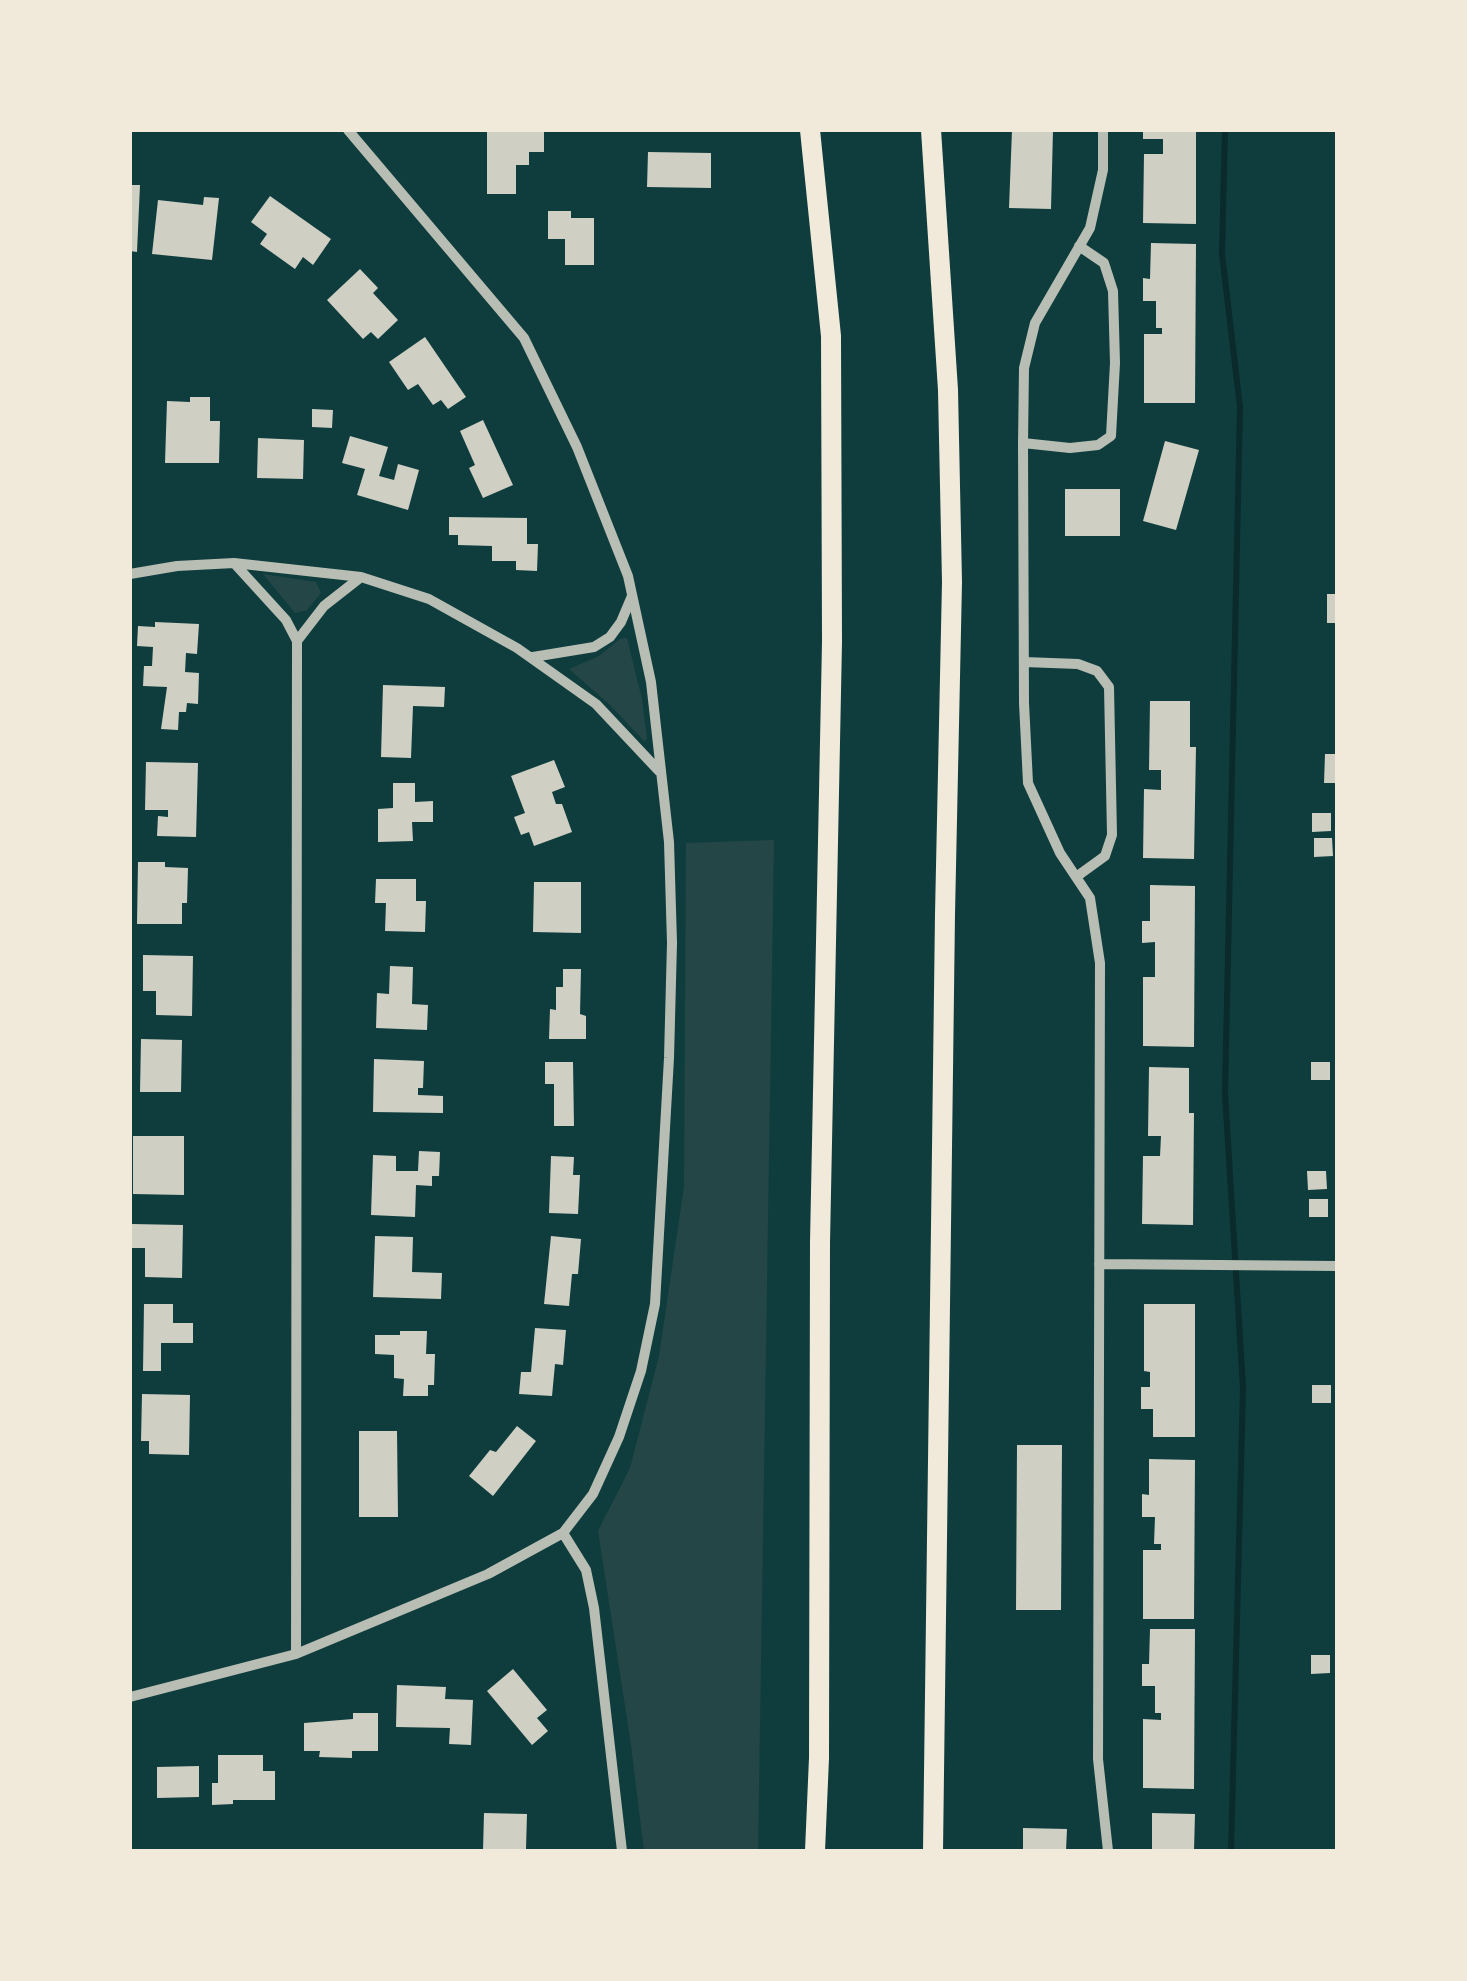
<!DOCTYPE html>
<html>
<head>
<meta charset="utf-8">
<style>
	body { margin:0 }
	#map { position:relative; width:1467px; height:1981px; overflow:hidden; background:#0f3d3e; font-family:Jost,sans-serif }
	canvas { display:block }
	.frame { position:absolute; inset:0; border:132px solid #f1e9da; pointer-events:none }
</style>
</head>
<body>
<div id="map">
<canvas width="1467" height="1981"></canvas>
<div class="frame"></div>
</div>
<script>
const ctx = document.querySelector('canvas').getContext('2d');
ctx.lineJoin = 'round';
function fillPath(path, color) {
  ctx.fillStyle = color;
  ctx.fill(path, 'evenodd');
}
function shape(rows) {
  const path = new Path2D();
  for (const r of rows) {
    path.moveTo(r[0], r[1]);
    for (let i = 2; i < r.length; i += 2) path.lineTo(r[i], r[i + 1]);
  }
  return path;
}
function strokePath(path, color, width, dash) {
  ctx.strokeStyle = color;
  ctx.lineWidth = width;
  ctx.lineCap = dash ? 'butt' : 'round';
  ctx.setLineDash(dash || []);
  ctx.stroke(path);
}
fillPath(shape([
	[263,574,316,582,321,593,307,610,295,613],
	[627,638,642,699,647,739,644,741,610,705,569,669,599,656,620,639],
	[774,840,758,1851,644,1851,631,1745,598,1531,630,1468,659,1356,684,1187,686,843]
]), '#244646');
strokePath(shape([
	[1225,130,1222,254,1240,407,1225,1093,1243,1388,1231,1851]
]), '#0a2a2b', 6);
fillPath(shape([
	[487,130,544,130,544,152,529,152,529,165,516,165,516,194,487,194],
	[1012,130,1053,130,1051,209,1009,208],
	[1143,130,1196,130,1196,224,1143,223,1144,154,1163,154,1163,139,1143,139],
	[648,152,711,153,711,188,647,187],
	[130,185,140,185,137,252,130,251],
	[270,196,331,239,313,265,303,257,295,269,260,244,267,234,251,222],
	[204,197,219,198,212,260,152,254,158,200,203,205],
	[548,211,571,211,571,218,594,218,594,265,565,265,565,239,548,239],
	[1151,243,1196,244,1195,403,1144,403,1144,334,1162,334,1162,328,1156,328,1156,301,1143,301,1143,278,1150,279],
	[360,269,378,288,373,293,398,320,378,339,371,332,363,339,327,300],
	[425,337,466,397,448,409,441,400,433,405,418,384,408,390,389,362],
	[190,397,210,397,210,421,220,421,219,463,165,463,167,401,190,402],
	[312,409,333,410,332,428,312,427],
	[483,420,513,485,483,498,469,468,475,465,460,431],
	[350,436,388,447,379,476,394,480,398,464,419,470,408,510,357,495,365,469,342,463],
	[258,438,304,440,303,479,257,478],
	[1165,441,1199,450,1176,530,1143,521],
	[1065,489,1120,489,1120,536,1065,536],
	[449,517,527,518,527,544,538,544,537,571,516,570,516,561,492,561,492,546,458,545,458,535,449,535],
	[1327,594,1337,594,1337,623,1327,623],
	[155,622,199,624,197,654,186,653,185,672,199,673,198,704,187,703,186,712,179,712,178,730,161,729,167,687,143,686,144,666,152,666,153,647,137,646,138,626,155,627],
	[383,685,445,687,444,707,413,706,411,758,381,757],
	[1150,701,1190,701,1190,747,1196,747,1194,859,1143,858,1144,789,1161,790,1161,770,1149,770],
	[1325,754,1337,754,1337,783,1324,783],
	[554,760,565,787,552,792,556,804,562,804,572,832,534,846,529,832,521,835,514,817,525,813,511,776],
	[146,762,198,763,196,837,157,836,158,816,168,817,168,810,145,810],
	[393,783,415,783,415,802,433,801,433,822,412,822,413,841,378,842,378,809,393,808],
	[1312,813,1331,813,1331,831,1312,832],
	[1314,838,1332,838,1333,856,1314,857],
	[138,862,165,862,165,867,188,868,187,903,182,903,182,924,137,924],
	[376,879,416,879,416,901,426,901,425,932,385,931,386,903,375,903],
	[534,882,581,882,581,933,533,932],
	[1150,885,1195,886,1194,1047,1143,1046,1143,977,1155,977,1155,942,1142,943,1142,921,1150,921],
	[143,955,193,956,192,1016,156,1015,156,991,143,991],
	[390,966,413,967,412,1004,428,1005,427,1030,376,1028,377,993,389,994],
	[563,969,581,969,580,1014,586,1016,586,1039,549,1039,550,1009,556,1010,556,987,563,987],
	[141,1039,182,1040,181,1092,140,1092],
	[374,1059,424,1061,423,1088,418,1088,418,1095,443,1096,443,1113,373,1112],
	[545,1062,573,1062,574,1126,554,1126,554,1084,545,1084],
	[1311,1062,1330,1062,1330,1080,1311,1080],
	[1149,1067,1189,1068,1189,1113,1194,1113,1193,1225,1142,1224,1143,1156,1160,1156,1161,1136,1148,1136],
	[133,1136,184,1136,184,1195,133,1194],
	[419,1151,440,1152,439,1176,432,1176,432,1186,416,1185,415,1217,371,1215,373,1155,396,1156,396,1171,418,1171],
	[551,1156,574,1157,573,1175,580,1175,578,1214,549,1213],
	[1307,1171,1326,1171,1327,1189,1308,1190],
	[1309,1199,1328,1199,1328,1217,1309,1217],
	[132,1224,183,1225,182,1278,145,1277,145,1248,132,1248],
	[375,1236,413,1237,412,1272,442,1273,441,1299,373,1297],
	[551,1236,581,1239,578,1274,572,1274,569,1306,544,1304],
	[144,1304,173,1304,173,1323,193,1323,193,1343,161,1343,161,1371,143,1371],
	[1144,1304,1195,1304,1195,1437,1153,1437,1153,1409,1141,1409,1141,1387,1150,1387,1150,1372,1144,1371],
	[535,1328,566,1330,563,1365,555,1364,552,1396,519,1394,521,1372,531,1372],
	[400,1331,427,1331,426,1354,435,1354,434,1385,428,1385,428,1396,403,1396,404,1379,394,1378,394,1355,375,1354,375,1335,400,1335],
	[1312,1385,1331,1385,1331,1403,1312,1403],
	[142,1394,190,1395,189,1455,149,1454,149,1441,141,1441],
	[517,1426,536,1441,493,1496,469,1476,490,1450,496,1452],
	[359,1431,397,1431,398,1517,359,1517],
	[1017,1445,1062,1445,1061,1610,1016,1610],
	[1149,1459,1195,1460,1194,1619,1143,1619,1143,1550,1161,1550,1161,1544,1154,1544,1155,1517,1142,1517,1142,1494,1149,1495],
	[1150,1629,1195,1629,1194,1789,1143,1788,1143,1719,1161,1720,1161,1713,1155,1713,1155,1686,1142,1686,1142,1664,1149,1664],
	[1311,1655,1330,1655,1330,1673,1311,1674],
	[513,1669,547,1710,537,1718,548,1731,532,1745,487,1691],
	[397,1685,446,1687,445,1699,473,1700,471,1745,449,1744,450,1728,396,1727],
	[353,1713,378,1713,378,1751,352,1751,352,1758,319,1757,320,1751,304,1751,304,1723,353,1719],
	[218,1755,263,1755,263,1771,275,1771,275,1800,233,1800,233,1804,212,1805,212,1783,218,1783],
	[199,1766,199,1797,157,1798,157,1767],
	[484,1813,527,1814,526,1849,483,1851],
	[1152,1813,1195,1814,1194,1851,1152,1851],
	[1023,1828,1067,1829,1066,1851,1023,1851]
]), '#cfcfc3');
strokePath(shape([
	[348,130,524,338,577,447,628,576,651,682,669,842,672,943,669,1058,655,1304,641,1371,619,1437,593,1494,563,1533,586,1570,594,1608,622,1851],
	[1103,130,1103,170,1090,228,1035,323,1024,368,1023,443,1024,703,1028,783,1060,853,1090,898,1100,963,1098,1759,1108,1851],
	[1023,443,1070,448,1098,445,1111,436,1115,363,1113,291,1104,263,1079,246],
	[234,563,286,620,297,641,296,1654],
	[130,574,177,566,234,563,361,577,429,599,517,648,596,704,659,771],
	[297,641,324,606,361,577],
	[533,657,594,647,610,637,621,622,632,596],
	[1024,662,1078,664,1097,671,1109,687,1112,835,1105,856,1076,877],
	[1099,1264,1337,1266],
	[130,1697,296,1654,488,1574,563,1533]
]), '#b8beb3', 10);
strokePath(shape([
	[810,130,831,336,832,642,820,1242,819,1758,815,1851],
	[931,130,948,390,952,582,945,914,933,1851]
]), '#f1e9da', 20);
</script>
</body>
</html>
